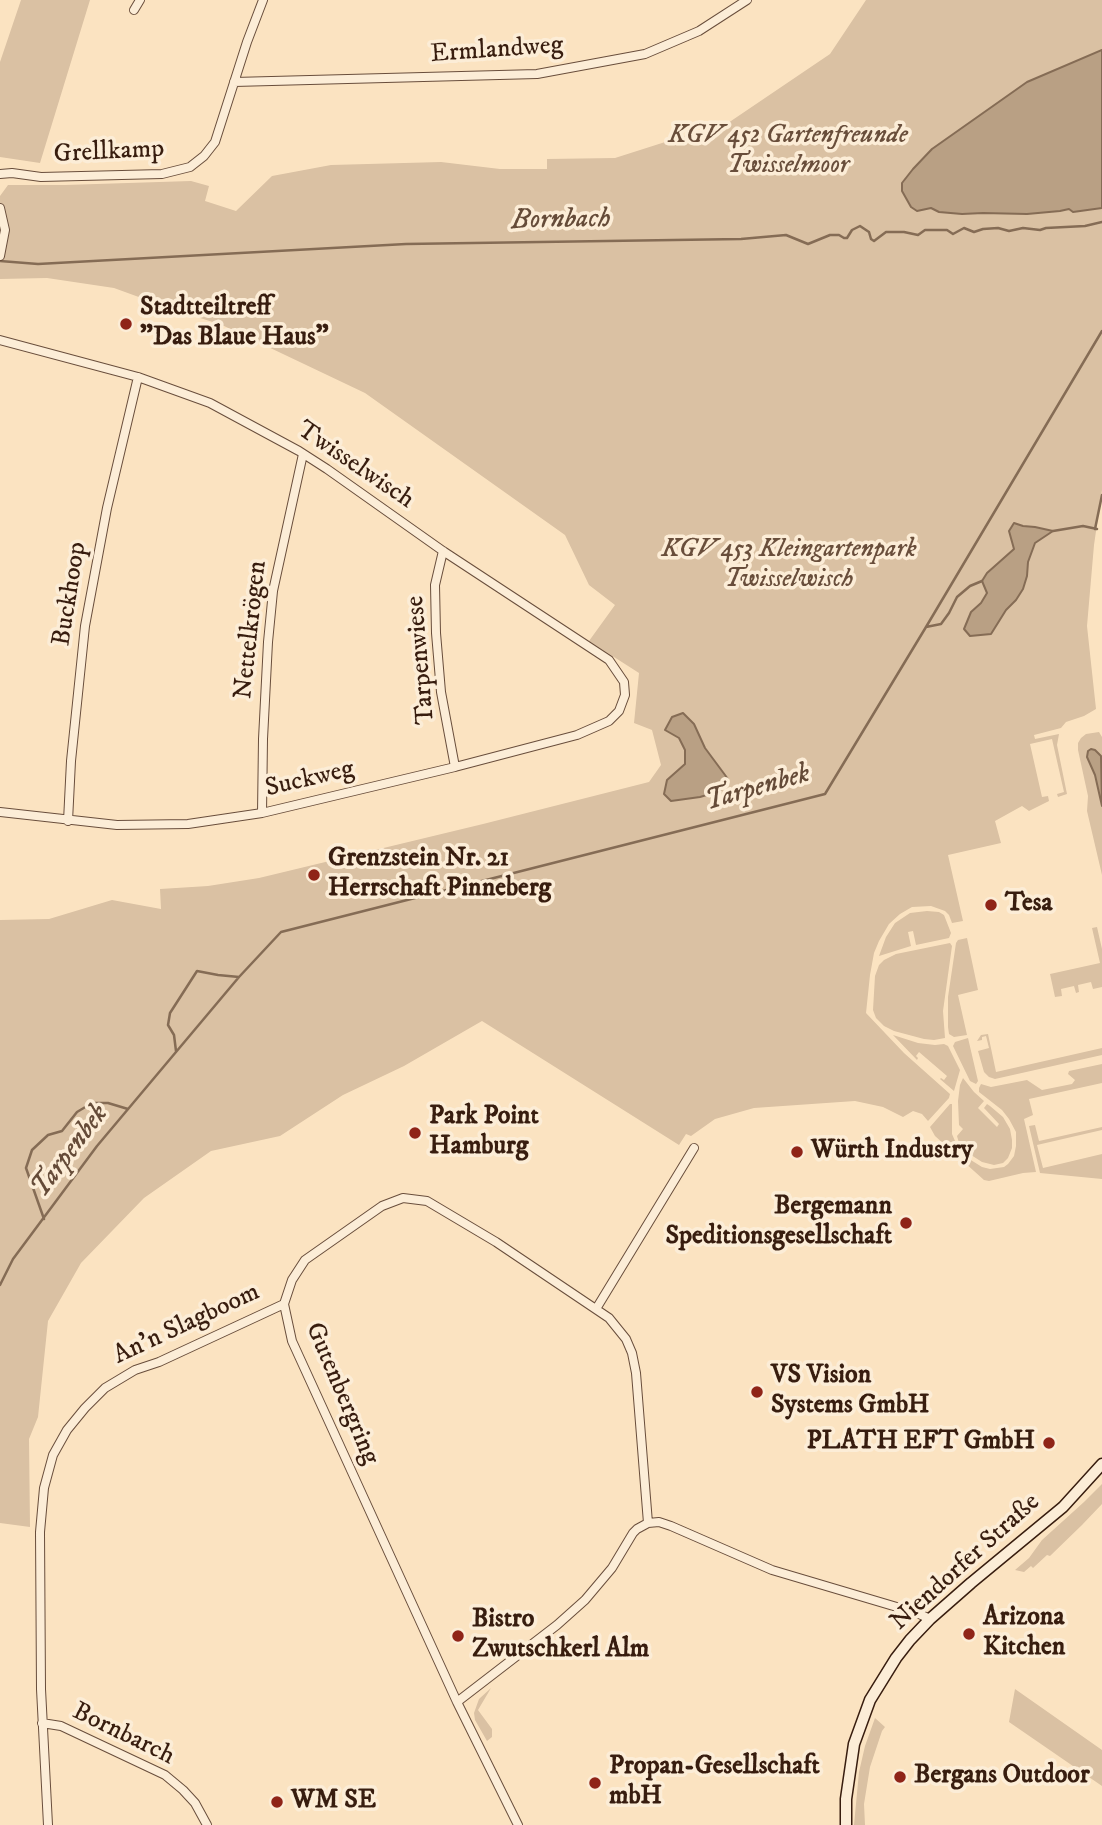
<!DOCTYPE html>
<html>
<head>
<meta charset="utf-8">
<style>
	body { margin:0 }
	canvas { display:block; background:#fbe3c1 }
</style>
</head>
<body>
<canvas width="1102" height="1825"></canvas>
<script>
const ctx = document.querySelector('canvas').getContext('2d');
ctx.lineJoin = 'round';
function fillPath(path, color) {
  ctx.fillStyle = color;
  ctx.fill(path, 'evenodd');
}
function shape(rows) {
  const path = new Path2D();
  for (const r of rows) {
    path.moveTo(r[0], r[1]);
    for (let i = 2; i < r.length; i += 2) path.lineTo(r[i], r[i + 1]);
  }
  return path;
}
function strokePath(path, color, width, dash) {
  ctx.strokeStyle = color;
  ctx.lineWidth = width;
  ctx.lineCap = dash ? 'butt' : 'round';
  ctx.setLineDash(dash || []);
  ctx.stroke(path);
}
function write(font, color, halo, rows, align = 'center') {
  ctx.font = font + ' "IM FELL DW Pica",serif';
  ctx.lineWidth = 7;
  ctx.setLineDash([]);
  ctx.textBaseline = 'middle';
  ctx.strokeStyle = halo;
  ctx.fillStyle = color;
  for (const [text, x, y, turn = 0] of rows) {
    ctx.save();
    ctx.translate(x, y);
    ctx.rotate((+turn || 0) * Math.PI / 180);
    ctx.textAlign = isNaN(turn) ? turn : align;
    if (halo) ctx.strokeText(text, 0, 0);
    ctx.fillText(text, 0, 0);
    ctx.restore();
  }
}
fillPath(shape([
	[21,0,90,0,40,163,0,157,0,62],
	[866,0,1102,0,1102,490,1094,545,1087,626,1096,709,1084,716,1066,722,1061,728,1034,735,1035,739,1059,734,1057,745,1067,794,1058,797,1057,794,1064,792,1052,739,1030,744,1042,797,1048,796,1049,801,1029,811,1022,806,995,821,1001,843,948,855,963,921,952,923,949,915,945,911,931,906,912,907,900,914,889,924,879,941,874,953,870,975,866,1013,904,1053,950,1094,949,1098,928,1121,922,1114,913,1111,903,1117,883,1107,855,1101,754,1108,715,1119,691,1136,686,1134,679,1145,482,1021,404,1066,343,1095,280,1136,211,1151,144,1198,81,1263,48,1321,38,1417,29,1439,30,1527,0,1523,0,920,49,919,112,900,161,909,160,889,208,886,259,878,483,824,649,782,661,765,652,730,634,723,639,673,589,641,615,605,589,585,565,535,365,393,222,325,169,308,114,288,47,278,0,279,0,196,8,185,65,185,191,181,209,186,205,201,236,211,272,176,331,165,441,162,500,169,547,169,547,159,615,158,731,121,830,54],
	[694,724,705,748,728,779,667,780,685,764,685,750,679,738],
	[1099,732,1102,737,1102,759,1101,756,1089,762,1095,775,1102,806,1102,875,1087,811,1088,796,1078,750,1078,743,1081,738,1086,734],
	[927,911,939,912,944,915,951,933,949,938,916,945,913,931,908,932,911,946,879,956,886,937,895,923,910,913],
	[1097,927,1102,949,1102,987,1093,989,1091,982,1078,985,1079,992,1076,993,1074,986,1061,989,1062,996,1055,997,1050,974,1100,963,1092,928],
	[967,938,978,990,958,995,967,1035,954,1037,949,1034,948,1027,948,997,956,943,958,940],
	[950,943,952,946,943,1011,945,1038,934,1040,924,1039,894,1031,884,1026,876,1018,873,1010,875,976,879,965,884,960,896,954],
	[988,1034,996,1072,1102,1048,1102,1055,995,1079,989,1077,984,1072,978,1051,989,1048,986,1036,982,1037,982,1040,977,1041,981,1035],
	[893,1035,918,1043,935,1045,944,1044,948,1046,960,1070,954,1091,940,1079,941,1078,944,1080,947,1076,919,1052,916,1056,918,1058,917,1060],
	[968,1038,978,1081,976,1084,970,1081,953,1046,955,1042],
	[1102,1064,1102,1083,1029,1099,1033,1115,1024,1119,1036,1172,1023,1173,989,1181,984,1180,935,1136,930,1127,950,1104,952,1104,952,1134,958,1148,966,1157,982,1167,990,1169,1004,1167,1008,1164,1014,1156,1016,1146,1016,1132,1009,1119,1002,1110,979,1092,979,1088,981,1084,991,1087,1027,1080,1042,1090,1072,1084,1075,1080,1068,1074,1069,1071],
	[963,1078,974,1092,984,1101,978,1108,997,1127,999,1124,984,1108,987,1104,990,1106,1003,1117,1010,1129,1012,1140,1012,1148,1008,1158,1003,1163,994,1165,982,1162,968,1153,959,1143,957,1136,963,1129,959,1125,958,1101,960,1085],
	[1035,1125,1039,1141,1102,1127,1102,1130,1037,1145,1043,1168,1102,1154,1102,1179,1040,1173,1029,1126],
	[1102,1484,1102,1504,1082,1525,1050,1556,1047,1555,1033,1568,1031,1566,1024,1572,1015,1570,1029,1558,1042,1540,1084,1502],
	[491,1688,478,1710,492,1729,492,1737,487,1741,475,1720,474,1713,479,1699],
	[1015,1689,1102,1750,1102,1786,1009,1722],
	[875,1718,885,1727,882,1731,870,1767,864,1804,865,1825,854,1825,859,1772,865,1746]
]), '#dac1a3');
const water = shape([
	[1102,50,1102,208,1073,212,1069,209,1060,211,1027,214,983,213,962,214,939,212,931,208,917,211,911,207,902,191,902,183,913,169,932,149,1027,82,1102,50],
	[1014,523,1023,526,1035,527,1053,531,1035,543,1028,562,1027,576,1023,589,1016,600,1006,610,991,634,970,636,964,629,971,612,981,603,987,593,982,581,987,573,1014,549,1009,531,1014,523],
	[683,713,694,724,705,748,728,779,720,791,700,797,671,801,664,794,667,780,685,764,685,750,679,738,665,730,672,717,683,713],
	[1091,749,1095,750,1101,756,1102,806,1095,775,1087,757,1088,751,1091,749]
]);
fillPath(water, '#b9a084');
strokePath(water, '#856c55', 2);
strokePath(shape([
	[0,261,38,264,406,244,741,239,786,235,808,244,830,235,839,235,844,238,847,238,852,230,860,226,869,232,871,239,874,241,886,232,904,232,918,235,925,230,947,230,953,234,964,228,974,232,983,229,998,228,1009,231,1023,228,1040,230,1046,228,1085,226,1102,222],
	[1095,529,1102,495],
	[1053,531,1083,526,1097,529],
	[926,627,941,624,949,613,957,597,970,586,982,581],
	[176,1051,174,1035,168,1025,170,1013,197,971,218,975,239,977],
	[44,1219,26,1168,32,1150,48,1135,62,1131,77,1112,92,1103,108,1103,128,1109],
	[0,1285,13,1259,97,1146,239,977,281,932,825,794,926,627,1102,331]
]), '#856c55', 2.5);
const minor = shape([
	[134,10,140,0],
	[234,82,537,74,645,54,699,31,747,0],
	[0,174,12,173,41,177,162,174,190,167,204,156,215,142,247,42,263,0],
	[0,208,5,230,0,256],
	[0,340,138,377,210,403,299,451,327,469,443,551,609,660,624,682,625,695,619,711,609,721,577,735,455,767,262,813,188,824,117,825,0,812],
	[443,551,435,585,436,633,441,692,455,767],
	[262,813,263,739,268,642,273,591,303,454],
	[68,821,71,761,85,626,107,508,138,377],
	[596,1309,694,1148],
	[457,1702,557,1625,585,1600,612,1568,633,1533,637,1529,648,1523,659,1522,671,1526,772,1570,917,1613,930,1619],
	[42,1723,61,1726,165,1775,183,1790,195,1803,207,1825],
	[48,1825,41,1689,40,1532,44,1488,53,1455,67,1430,85,1408,105,1388,135,1370,159,1362,284,1304],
	[518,1825,457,1702,292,1341,284,1304,292,1280,305,1260,382,1206,403,1198,427,1201,496,1242,609,1318,626,1339,632,1353,636,1373,648,1523]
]);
const secondary = shape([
	[846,1825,846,1799,854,1744,870,1700,896,1658,910,1640,930,1619,971,1583,1063,1507,1102,1464]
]);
strokePath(minor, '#694e3c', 10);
strokePath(secondary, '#381d0f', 13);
strokePath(minor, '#fcedd7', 8);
strokePath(secondary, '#fcedd7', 10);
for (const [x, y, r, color] of [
	[126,324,7,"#8f2418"],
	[314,875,7,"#8f2418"],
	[991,905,7,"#8f2418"],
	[415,1133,7,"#8f2418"],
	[797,1152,7,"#8f2418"],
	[906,1223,7,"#8f2418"],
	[757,1392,7,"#8f2418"],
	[1049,1443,7,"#8f2418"],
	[969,1634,7,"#8f2418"],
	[458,1636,7,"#8f2418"],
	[900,1777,7,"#8f2418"],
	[595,1783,7,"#8f2418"],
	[277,1802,7,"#8f2418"]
]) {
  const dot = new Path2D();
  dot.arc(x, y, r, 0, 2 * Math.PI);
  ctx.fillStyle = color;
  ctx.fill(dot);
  strokePath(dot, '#fcedd7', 2.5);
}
write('26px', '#381d0f', '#fcedd7', [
	["Ermlandweg",497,51,-4],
	["Grellkamp",109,153,-3],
	["Twisselwisch",355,466,34],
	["Buckhoop",71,594,-81],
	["Nettelkrögen",252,630,-84],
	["Tarpenwiese",422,660,-95],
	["Suckweg",310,780,-13],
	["An'n Slagboom",187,1325,-25],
	["Gutenbergring",341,1394,67],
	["Niendorfer Straße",966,1563,-42],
	["Bornbarch",123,1735,26]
]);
write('italic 26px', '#694e3b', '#fcedd7', [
	["KGV 452 Gartenfreunde",788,137],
	["Twisselmoor",788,167],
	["KGV 453 Kleingartenpark",789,551],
	["Twisselwisch",789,581]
]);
write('bold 26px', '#381d0f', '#fcedd7', [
	["Stadtteiltreff",140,309],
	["\"Das Blaue Haus\"",140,339],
	["Grenzstein Nr. 21",328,860],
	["Herrschaft Pinneberg",328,890],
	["Tesa",1005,905],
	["Park Point",429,1118],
	["Hamburg",429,1148],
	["Würth Industry",811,1152],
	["Bergemann",892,1208,"right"],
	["Speditionsgesellschaft",892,1238,"right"],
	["VS Vision",771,1377],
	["Systems GmbH",771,1407],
	["PLATH EFT GmbH",1035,1443,"right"],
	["Arizona",983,1619],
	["Kitchen",983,1649],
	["Bistro",472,1621],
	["Zwutschkerl Alm",472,1651],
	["Propan-Gesellschaft",609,1768],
	["mbH",609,1798],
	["Bergans Outdoor",914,1777],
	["WM SE",291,1802]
], 'left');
write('italic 28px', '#654b38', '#fcedd7', [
	["Bornbach",561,221,-1],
	["Tarpenbek",758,789,-16],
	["Tarpenbek",71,1152,-53]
]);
</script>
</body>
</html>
